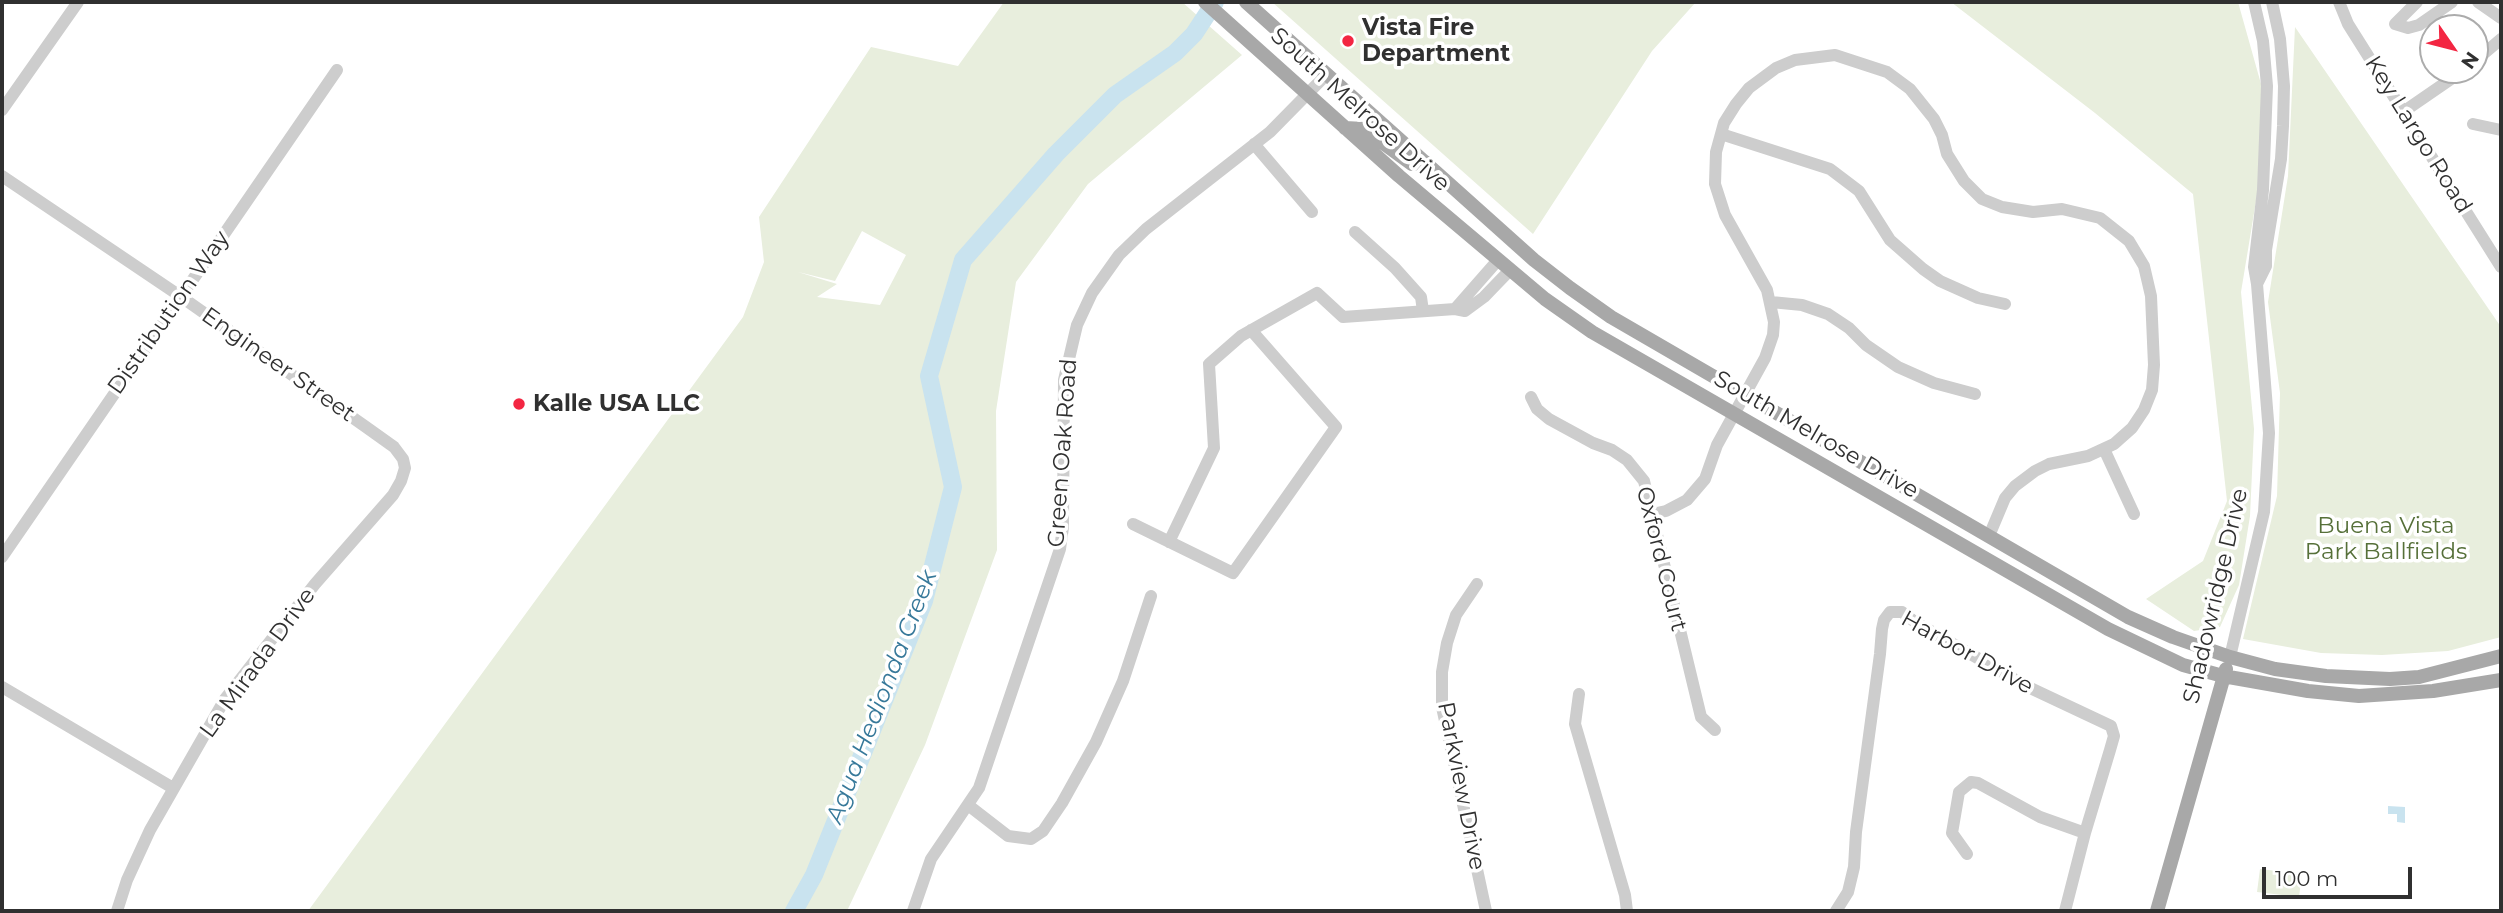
<!DOCTYPE html>
<html>
<head>
<meta charset="utf-8">
<style>
	body { margin:0 }
	#map { position:relative; width:2503px; height:913px; overflow:hidden; background:#fff; font-family:Montserrat,sans-serif }
	canvas { display:block }
	.frame { position:absolute; inset:0; border:4px solid #303030; pointer-events:none }
	.north { position:absolute; left:2419px; top:14px; width:70px; height:70px; box-sizing:border-box; background:#fff; border:2px solid #acacac; border-radius:50%; rotate:125deg; font-size:19px; font-weight:700; line-height:28px; text-align:center; color:#303030 }
	.north::after { content:''; display:block; margin:auto; width:24px; height:32px; background:#f32642; clip-path:polygon(50% 0,100% 100%,50% 72%,0 100%) }
	.scale { position:absolute; left:2262px; top:867px; width:150px; height:32px; box-sizing:border-box; border:4px solid #303030; border-top:0; padding-left:9px; font-size:21px; line-height:24px; white-space:nowrap; color:#303030; -webkit-text-stroke:5px #fff; paint-order:stroke }
</style>
</head>
<body>
<div id="map">
<canvas width="2503" height="913"></canvas>
<div class="frame"></div>
<div class="north">N</div>
<div class="scale">100 m</div>
</div>
<script>
const ctx = document.querySelector('canvas').getContext('2d');
ctx.lineJoin = 'round';
function fillPath(path, color) {
  ctx.fillStyle = color;
  ctx.fill(path, 'evenodd');
}
function shape(rows) {
  const path = new Path2D();
  for (const r of rows) {
    path.moveTo(r[0], r[1]);
    for (let i = 2; i < r.length; i += 2) path.lineTo(r[i], r[i + 1]);
  }
  return path;
}
function strokePath(path, color, width, dash) {
  ctx.strokeStyle = color;
  ctx.lineWidth = width;
  ctx.lineCap = dash ? 'butt' : 'round';
  ctx.setLineDash(dash || []);
  ctx.stroke(path);
}
function write(font, color, halo, rows, align = 'center') {
  ctx.font = font + ' Montserrat,sans-serif';
  ctx.lineWidth = 7;
  ctx.setLineDash([]);
  ctx.textBaseline = 'middle';
  ctx.strokeStyle = halo;
  ctx.fillStyle = color;
  for (const [text, x, y, turn = 0] of rows) {
    ctx.save();
    ctx.translate(x, y);
    ctx.rotate((+turn || 0) * Math.PI / 180);
    ctx.textAlign = isNaN(turn) ? turn : align;
    if (halo) ctx.strokeText(text, 0, 0);
    ctx.fillText(text, 0, 0);
    ctx.restore();
  }
}
fillPath(shape([
	[1004,2,1182,2,1242,55,1088,184,1016,282,996,411,997,550,925,745,847,911,308,911,743,317,764,262,759,217,871,47,958,66],
	[862,231,906,255,880,305,817,297,837,284,798,272,835,281],
	[1272,2,1696,2,1652,51,1533,234],
	[1951,2,2238,2,2270,116,2241,292,2254,429,2250,516,2239,585,2220,627,2194,631,2146,599,2203,561,2227,501,2193,194,2095,113],
	[2295,27,2501,327,2501,637,2448,651,2382,655,2321,653,2243,639,2277,496,2280,393,2268,302,2288,176],
	[2260,869,2302,874,2299,897,2257,892]
]), '#e8eedd');
fillPath(shape([
	[2388,806,2405,807,2405,823,2397,822,2397,814,2388,814]
]), '#c9e3ef');
strokePath(shape([
	[794,911,814,875,924,601,953,487,929,376,963,260,1056,154,1115,95,1175,53,1194,34,1215,2]
]), '#c9e3ef', 18);
strokePath(shape([
	[2339,2,2348,24,2501,267],
	[2417,2,2395,24,2408,28,2419,25,2452,2],
	[2478,2,2501,18],
	[2475,61,2501,39],
	[2,110,78,2],
	[2403,112,2464,70],
	[2473,124,2501,130],
	[1721,134,1830,169,1859,191,1890,240,1923,269,1940,281,1978,298,2005,304],
	[1254,144,1312,212],
	[2,176,180,296,366,427,394,447,403,459,405,468,401,481,393,495,315,584,225,699,150,830,127,880,117,911],
	[1355,232,1395,268,1421,297,1423,311],
	[2257,284,2266,266,2266,250,2281,159,2283,126,2284,86,2280,39,2272,2],
	[1771,302,1802,305,1828,314,1849,328,1866,345,1898,367,1934,383,1975,394],
	[1455,309,1498,260],
	[1531,397,1537,409,1549,419,1593,443,1612,450,1627,460,1644,481,1701,717,1715,730],
	[2104,449,2134,514],
	[1652,514,1666,511,1687,500,1705,479,1717,445,1765,358,1773,335,1774,322,1767,290,1725,215,1715,184,1716,152,1724,123,1736,104,1749,88,1776,68,1795,60,1835,55,1887,72,1910,89,1934,119,1942,135,1947,154,1964,181,1982,199,2002,207,2033,212,2062,209,2100,218,2129,241,2144,266,2151,296,2154,365,2152,390,2144,410,2132,428,2114,444,2088,456,2049,464,2035,471,2015,486,2005,498,1989,536],
	[1133,524,1233,573,1336,427,1251,330],
	[1169,542,1214,448,1209,364,1241,336,1317,293,1343,317,1455,309,1465,311,1484,297,1510,270],
	[2,557,337,70],
	[1477,584,1456,615,1447,643,1442,672,1442,707,1486,911],
	[2230,657,2264,512,2269,433,2257,284,2254,267,2263,190,2267,86,2263,41,2254,2],
	[2,687,173,788],
	[1579,694,1575,724,1625,895,1627,911],
	[968,805,1008,836,1031,839,1043,831,1062,803,1096,742,1123,681,1151,596],
	[1967,854,1952,833,1959,792,1971,782,1978,783,2040,817,2085,833],
	[913,911,931,859,979,788,1060,549,1063,527,1064,380,1077,325,1092,293,1119,255,1146,229,1270,132,1327,74],
	[1836,911,1848,892,1854,867,1856,832,1880,654,1882,629,1884,620,1890,612,1902,612,1915,622,2026,686,2111,726,2114,736,2110,750,2085,833,2065,911]
]), '#cdcdcd', 12);
strokePath(shape([
	[1205,2,1399,176,1545,299,1592,332,2108,629,2183,665,2223,676,2308,691,2359,696,2433,691,2501,680],
	[1246,2,1534,260,1570,288,1611,317,2128,617,2173,637,2230,657,2275,669,2326,676,2390,679,2419,677,2501,656],
	[1345,128,1364,129,1412,164,1425,162],
	[2157,911,2226,669]
]), '#a8a8a8', 14);
for (const [x, y, r, color] of [
	[1348,41,7,"#f32642"],
	[519,404,7,"#f32642"]
]) {
  const dot = new Path2D();
  dot.arc(x, y, r, 0, 2 * Math.PI);
  ctx.fillStyle = color;
  ctx.fill(dot);
  strokePath(dot, '#fff', 2.5);
}
write('bold 23px', '#303030', '#fff', [
	["Vista Fire",1362,28],
	["Department",1362,54],
	["Kalle USA LLC",533,404]
], 'left');
write('23px', '#303030', '#fff', [
	["South Melrose Drive",1360,110,42],
	["Key Largo Road",2418,135,58],
	["Distribution Way",169,313,-55],
	["Engineer Street",278,365,35],
	["South Melrose Drive",1816,435,30],
	["Green Oak Road",1063,453,-86],
	["Oxford Court",1661,559,76],
	["Shadowridge Drive",2216,596,-77],
	["Harbor Drive",1967,653,29],
	["La Mirada Drive",258,663,-54],
	["Parkview Drive",1461,786,79]
]);
write('23px', '#567039', '#fff', [
	["Buena Vista",2386,526],
	["Park Ballfields",2386,552]
]);
write('italic 24px', '#37799a', '#fff', [
	["Agua Hedionda Creek",882,697,-69]
]);
</script>
</body>
</html>
